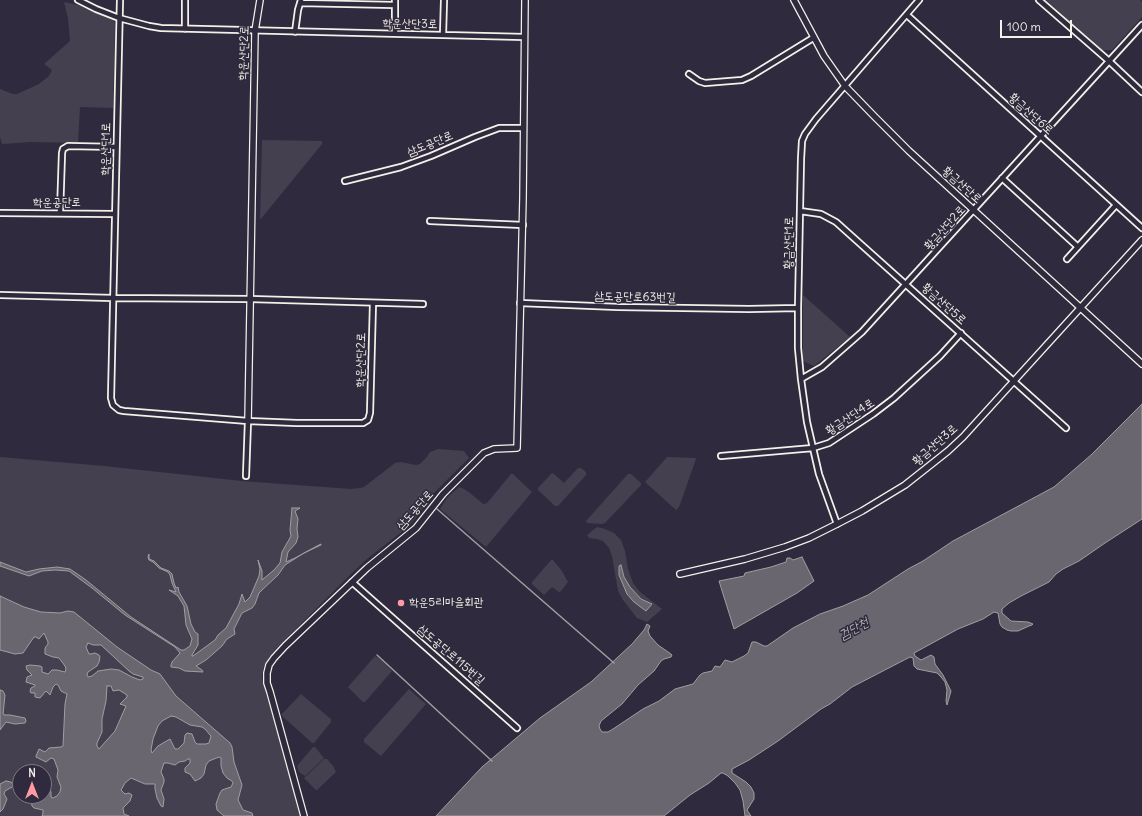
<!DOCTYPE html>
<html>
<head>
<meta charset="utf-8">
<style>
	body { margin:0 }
	#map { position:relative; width:1142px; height:816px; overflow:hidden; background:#2f2a3d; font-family:Delius,sans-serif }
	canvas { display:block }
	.north { position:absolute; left:12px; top:764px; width:40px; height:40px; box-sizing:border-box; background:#2f2a3d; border:1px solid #7e7a81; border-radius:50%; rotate:0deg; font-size:11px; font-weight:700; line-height:16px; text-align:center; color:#f4f1e8 }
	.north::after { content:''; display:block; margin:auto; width:14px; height:18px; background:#ff9aa2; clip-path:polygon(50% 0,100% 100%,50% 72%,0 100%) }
	.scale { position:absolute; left:1000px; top:20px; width:72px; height:18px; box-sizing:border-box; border:2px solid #f4f1e8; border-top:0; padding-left:5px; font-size:12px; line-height:14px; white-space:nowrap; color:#f4f1e8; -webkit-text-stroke:3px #2f2a3d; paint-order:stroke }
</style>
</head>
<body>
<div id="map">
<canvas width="1142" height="816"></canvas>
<div class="north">N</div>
<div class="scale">100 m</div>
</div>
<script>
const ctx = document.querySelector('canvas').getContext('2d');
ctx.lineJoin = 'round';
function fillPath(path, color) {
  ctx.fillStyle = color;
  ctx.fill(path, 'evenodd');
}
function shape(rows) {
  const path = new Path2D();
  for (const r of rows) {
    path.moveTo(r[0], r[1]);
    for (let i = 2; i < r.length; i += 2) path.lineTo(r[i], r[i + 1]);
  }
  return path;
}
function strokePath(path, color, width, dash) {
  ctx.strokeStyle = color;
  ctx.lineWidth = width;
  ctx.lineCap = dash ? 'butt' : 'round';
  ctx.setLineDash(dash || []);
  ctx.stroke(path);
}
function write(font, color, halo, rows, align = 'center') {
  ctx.font = font + ' Delius,"Poor Story",sans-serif';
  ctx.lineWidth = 3;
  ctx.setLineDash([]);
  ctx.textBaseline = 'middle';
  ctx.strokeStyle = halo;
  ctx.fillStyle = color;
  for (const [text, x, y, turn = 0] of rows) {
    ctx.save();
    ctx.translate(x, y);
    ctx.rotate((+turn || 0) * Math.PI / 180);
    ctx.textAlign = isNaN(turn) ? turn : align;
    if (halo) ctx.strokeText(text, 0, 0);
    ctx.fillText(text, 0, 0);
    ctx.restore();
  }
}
fillPath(shape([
	[1046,0,1140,0,1142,2,1142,17,1112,50,1101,50],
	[64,2,78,5,114,21,115,27,113,108,80,107,78,143,30,142,2,144,0,137,0,89,13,94,17,94,39,84,49,76,52,70,44,64,70,41,68,18],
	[262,140,322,141,322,144,260,220],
	[803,295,850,337,814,366,803,361],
	[438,449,464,451,469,458,435,492,414,520,408,527,367,559,352,573,274,651,267,661,264,666,262,676,263,682,302,816,0,816,0,457,104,466,242,481,351,489,360,488,364,487,395,463,401,462,416,465,420,464,426,458,430,452],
	[20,772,44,772,44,796,20,796],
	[667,457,696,458,696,459,679,507,676,510,645,482],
	[578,468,581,468,586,472,586,475,558,506,555,506,538,490,538,488,552,473,554,474,564,483],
	[511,474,513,474,532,492,486,547,440,509,447,498,459,487,464,489,470,493,483,504,487,503],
	[628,474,631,474,641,483,641,485,605,523,602,524,587,523,586,521,587,520],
	[597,527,605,529,614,533,621,540,625,551,628,569,633,583,640,592,662,609,647,622,637,618,623,600,618,591,612,556,609,548,603,541,597,539,589,538,588,536,587,535],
	[552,559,553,560,562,571,568,582,560,592,559,592,552,587,544,595,532,584,532,582],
	[375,656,381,660,392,671,365,702,363,702,348,687],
	[409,689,420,699,426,704,381,756,364,742,364,739],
	[301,694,331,719,331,722,314,743,312,743,309,740,282,716,282,714],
	[313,747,315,747,324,758,305,776,299,772,297,766],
	[324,759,327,759,333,766,336,772,317,790,316,790,304,778]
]), '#454050');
const water = shape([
	[1142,404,1142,519,1105,543,1079,561,1063,569,1056,574,1049,582,1021,596,1009,603,1002,609,1002,613,1011,621,1028,622,1033,624,1032,625,1029,626,1018,631,1011,631,1007,630,1002,627,1000,624,998,613,994,612,983,619,958,629,914,653,915,656,921,660,931,655,934,657,935,664,943,675,951,691,947,705,946,701,947,690,945,682,941,677,937,673,917,669,914,666,913,658,910,657,852,687,830,704,821,709,778,741,749,760,732,769,732,773,746,782,751,787,754,793,754,799,747,810,751,816,745,816,743,801,740,790,735,783,728,776,723,773,721,773,709,783,690,795,664,816,436,816,482,767,540,718,591,682,632,644,644,630,647,624,650,626,648,631,650,636,658,645,671,654,672,655,671,657,664,659,661,661,654,671,638,685,622,704,601,721,599,726,600,729,602,732,608,732,613,729,643,709,659,701,675,689,693,684,700,675,703,673,712,671,715,666,720,667,725,660,732,662,744,656,748,653,752,642,756,642,764,646,767,646,793,628,820,614,843,606,868,595,908,569,923,561,953,541,1054,487,1091,455,1142,404],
	[292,508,300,508,295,511,298,519,297,529,298,537,296,543,288,552,286,562,295,558,317,546,321,544,321,545,304,553,285,565,278,575,261,591,259,593,255,604,252,608,242,613,234,629,235,634,227,639,222,646,206,660,196,666,202,670,203,672,185,671,179,668,171,667,171,665,172,662,180,653,175,647,125,615,92,588,69,571,55,570,42,571,29,576,0,566,0,562,26,572,39,569,57,567,70,569,86,580,131,617,181,650,184,650,190,646,192,639,186,625,184,606,178,596,169,590,176,592,172,583,170,575,168,572,159,568,153,562,149,560,148,557,149,554,149,559,154,561,161,568,169,571,172,574,174,583,176,588,178,587,179,592,187,606,191,624,195,632,198,634,198,645,192,655,192,656,193,656,215,640,218,635,226,628,239,604,242,594,245,602,250,597,259,576,260,569,258,560,262,571,262,580,274,570,280,563,282,552,291,536,290,530,292,508],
	[802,557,814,581,797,593,734,629,719,581,744,576,745,573,771,567,786,562,787,558,790,558,793,560,802,557],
	[621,565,624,577,630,587,641,599,652,604,646,611,634,602,627,594,619,575,619,566,621,565],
	[0,596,24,607,41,612,60,613,68,611,74,612,117,647,151,670,160,674,176,696,230,743,232,747,234,762,242,785,238,800,243,810,252,813,253,816,224,816,217,810,216,804,220,793,222,790,231,787,233,783,232,781,227,778,223,773,221,766,221,758,219,757,209,761,206,765,204,774,201,778,195,781,190,774,185,772,185,768,190,763,190,759,188,759,185,761,179,762,175,765,168,763,164,763,161,772,164,779,164,782,161,790,164,799,163,807,161,806,157,798,155,789,155,784,145,784,131,778,125,783,121,790,125,794,129,793,132,795,130,801,123,808,124,814,129,816,42,816,43,813,43,810,34,808,32,806,31,800,38,796,44,796,44,786,47,786,49,787,51,792,51,797,53,798,57,796,60,792,61,787,57,777,58,770,54,759,51,758,46,762,36,757,36,756,39,749,45,752,49,748,61,747,63,746,65,704,67,694,61,691,58,685,56,684,53,687,50,695,46,691,40,698,35,697,35,693,31,693,30,691,31,688,35,686,35,685,26,682,27,677,32,675,27,670,26,666,30,665,40,666,42,667,42,672,48,674,52,670,57,670,65,672,66,669,65,666,59,658,53,657,45,654,45,648,48,644,48,642,44,633,39,639,36,637,34,637,23,653,15,654,0,650,0,596],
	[88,643,93,645,101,645,129,671,133,674,143,677,143,679,140,680,132,677,119,670,111,669,98,671,92,676,88,677,87,675,88,672,97,666,99,662,100,657,99,655,95,653,91,654,89,654,86,647,88,643],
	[107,686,111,686,113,691,119,690,127,695,127,697,120,704,126,706,115,731,99,749,97,746,97,743,102,732,102,719,106,701,107,686],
	[171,716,176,717,190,725,202,727,205,729,211,736,209,743,206,744,197,744,195,742,192,734,187,733,185,735,184,743,178,749,175,749,170,739,158,746,152,753,151,750,153,739,158,726,162,721,171,716],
	[0,690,3,691,5,695,3,714,5,715,10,715,25,718,26,721,25,723,15,724,6,722,0,730,0,690],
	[6,781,11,782,14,786,5,791,4,794,7,799,3,809,0,812,0,784,6,781]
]);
fillPath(water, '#6a6670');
strokePath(water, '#a19ea0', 1);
strokePath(shape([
	[437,509,614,663],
	[377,655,492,761]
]), '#a19ea0', 1.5);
const minor = shape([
	[78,0,96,9,119,18,149,26,161,28,524,37],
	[120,0,111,398,113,405,119,410,124,411,248,421,297,423,363,423,368,420,370,413,373,303],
	[395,0,395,34],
	[1039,0,1109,61,1142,92],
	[300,3,394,5],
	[907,15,1142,228],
	[185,29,185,0],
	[295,32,298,10,301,0],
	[443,35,444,0],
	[689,74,699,81,705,83,742,80,751,76,813,38],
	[1002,178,1078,247],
	[345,181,401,167,431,156,475,137,499,128,523,128],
	[800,211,821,214,836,222,1066,428],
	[0,213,114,214],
	[60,213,62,153,63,149,68,146,116,147],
	[430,221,523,225],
	[1067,259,1116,205],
	[0,295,113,298,250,299,423,304],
	[520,303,618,307,749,309,798,308],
	[801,379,822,367,862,332,1142,25],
	[721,456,813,448,829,443,873,414,894,398,940,356,961,333],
	[246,476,248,421],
	[837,524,819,474,807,422,801,379,798,348,798,308,801,159,802,141,805,134,816,119,919,0],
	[352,582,517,728]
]);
const tertiary = shape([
	[794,0,824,56,845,86,874,116,909,151,1142,364],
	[248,421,255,31,260,0],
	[680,574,745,559,785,547,809,538,837,524,862,511,905,485,948,451,963,437,1142,240],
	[304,816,270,692,267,683,267,673,269,665,274,658,285,646,367,568,416,528,443,494,484,453,494,449,517,448,523,198,525,0]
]);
strokePath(minor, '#f4f1e8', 8);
strokePath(tertiary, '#f4f1e8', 8);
strokePath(minor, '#2f2a3d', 4.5);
strokePath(tertiary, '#2f2a3d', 5.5);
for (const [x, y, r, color] of [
	[401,603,4,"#ff9aa2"]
]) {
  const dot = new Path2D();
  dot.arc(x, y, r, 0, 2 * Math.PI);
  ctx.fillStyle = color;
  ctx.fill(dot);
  strokePath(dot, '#2f2a3d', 1.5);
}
write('12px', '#f4f1e8', '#2f2a3d', [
	["학운산단3로",410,24,1],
	["학운산단2로",244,53,-88],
	["황금산단6로",1031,114,42],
	["삼도공단로",430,144,-22],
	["학운산단1로",106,149,-89],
	["황금산단로",962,185,42],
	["학운공단로",57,203],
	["황금산단2로",945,228,-48],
	["황금산단1로",789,243,-89],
	["삼도공단로63번길",635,297,1],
	["황금산단5로",944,304,42],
	["학운산단2로",361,360,-89],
	["황금산단4로",850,417,-33],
	["황금산단3로",935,445,-41],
	["삼도공단로",415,510,-48],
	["삼도공단로115번길",451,655,41]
]);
write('12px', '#f4f1e8', '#2f2a3d', [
	["학운5리마을회관",409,603]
], 'left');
write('italic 13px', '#b6b2b2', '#2f2a3d', [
	["검단천",854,629,-29]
]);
</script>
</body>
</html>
